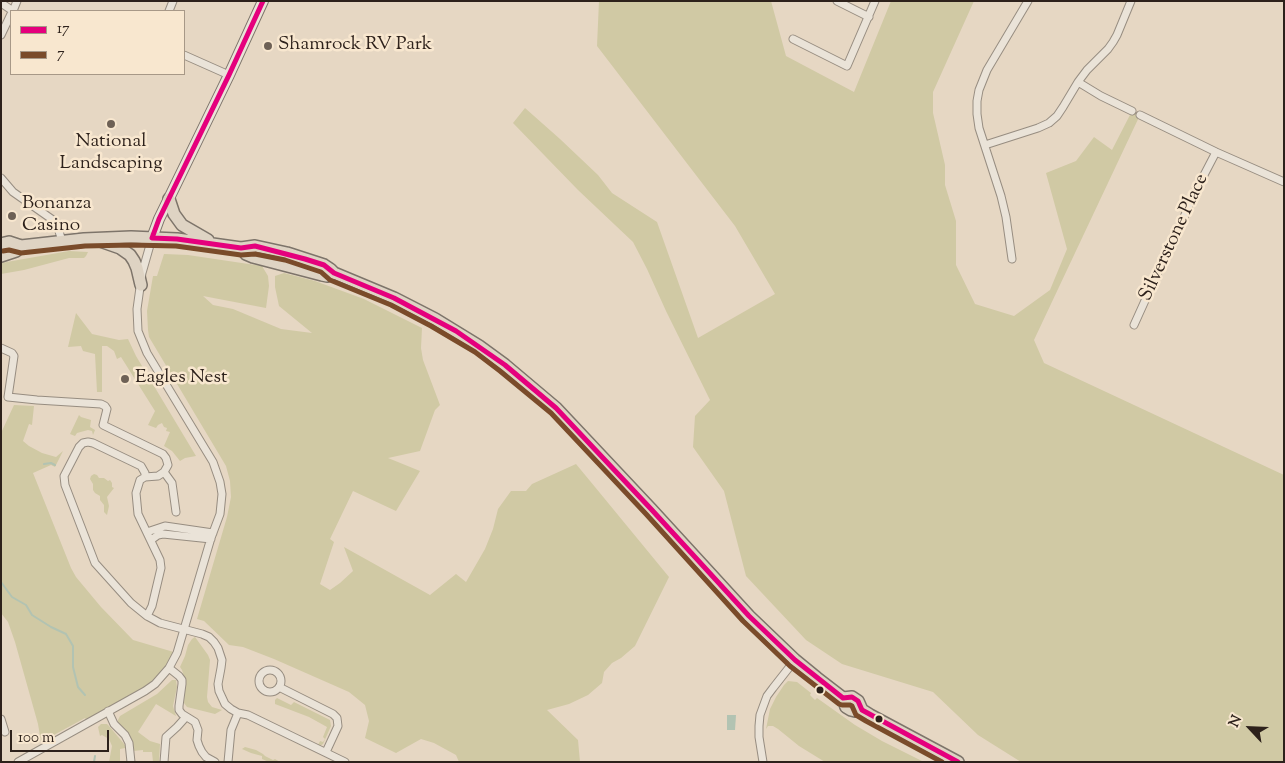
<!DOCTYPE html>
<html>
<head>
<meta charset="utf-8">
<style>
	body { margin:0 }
	#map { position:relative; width:1285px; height:763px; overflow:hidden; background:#e6d7c3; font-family:"Sorts Mill Goudy",serif }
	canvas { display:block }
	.frame { position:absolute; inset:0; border:2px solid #2d211b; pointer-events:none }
	.legend { position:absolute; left:10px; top:10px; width:175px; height:65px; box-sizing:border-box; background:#f8e7cf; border:1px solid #a79887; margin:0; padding:6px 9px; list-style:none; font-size:15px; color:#2d211b }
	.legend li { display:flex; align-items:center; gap:10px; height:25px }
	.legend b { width:25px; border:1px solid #a79887 }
	.north { position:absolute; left:1225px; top:703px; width:50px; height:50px; -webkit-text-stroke:4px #f8e7cf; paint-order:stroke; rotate:295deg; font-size:14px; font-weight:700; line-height:20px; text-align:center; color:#2d211b }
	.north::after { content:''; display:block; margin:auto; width:18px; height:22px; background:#2d211b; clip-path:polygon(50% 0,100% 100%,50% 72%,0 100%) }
	.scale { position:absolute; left:10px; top:730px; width:99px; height:22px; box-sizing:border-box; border:2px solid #2d211b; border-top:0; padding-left:6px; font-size:15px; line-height:18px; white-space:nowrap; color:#2d211b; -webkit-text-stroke:4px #f8e7cf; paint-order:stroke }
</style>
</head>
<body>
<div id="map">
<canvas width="1285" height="763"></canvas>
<div class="frame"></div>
<ul class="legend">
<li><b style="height:6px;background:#e5007d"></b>17</li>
<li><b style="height:6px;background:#7a4b2a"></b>7</li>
</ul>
<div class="north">N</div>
<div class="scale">100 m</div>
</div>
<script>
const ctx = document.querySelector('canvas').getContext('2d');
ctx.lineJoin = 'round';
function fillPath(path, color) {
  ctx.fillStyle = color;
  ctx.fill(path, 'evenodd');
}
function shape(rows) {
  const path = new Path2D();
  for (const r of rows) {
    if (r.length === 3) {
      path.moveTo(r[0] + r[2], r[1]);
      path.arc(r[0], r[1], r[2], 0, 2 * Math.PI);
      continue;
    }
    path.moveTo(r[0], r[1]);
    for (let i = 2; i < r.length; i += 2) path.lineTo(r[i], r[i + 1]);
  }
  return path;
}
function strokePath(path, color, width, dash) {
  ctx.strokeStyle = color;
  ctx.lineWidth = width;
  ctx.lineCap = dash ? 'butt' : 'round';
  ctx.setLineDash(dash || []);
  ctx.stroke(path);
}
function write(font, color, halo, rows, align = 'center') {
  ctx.font = font + ' "Sorts Mill Goudy",serif';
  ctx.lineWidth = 5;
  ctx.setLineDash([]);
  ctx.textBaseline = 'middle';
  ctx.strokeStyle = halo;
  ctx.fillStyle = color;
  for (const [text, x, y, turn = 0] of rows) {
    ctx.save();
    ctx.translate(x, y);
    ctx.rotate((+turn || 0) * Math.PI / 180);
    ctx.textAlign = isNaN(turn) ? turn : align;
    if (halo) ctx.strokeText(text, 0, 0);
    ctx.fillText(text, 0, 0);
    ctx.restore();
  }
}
fillPath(shape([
	[599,1,771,1,786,56,854,92,891,1,974,1,933,92,933,113,945,165,945,185,956,221,956,265,975,304,1014,316,1050,290,1067,249,1046,173,1076,161,1094,137,1112,150,1132,111,1140,115,1034,340,1044,363,1284,475,1284,762,1021,762,978,735,933,692,842,664,806,640,746,576,724,491,693,447,695,416,710,400,666,311,647,269,633,242,578,190,513,123,525,108,560,139,598,175,612,193,657,222,698,338,775,294,735,226,597,46],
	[69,251,88,252,86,256,84,258,69,258,24,270,1,274,1,263],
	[164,254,188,255,262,266,268,276,269,286,266,308,203,296,213,305,233,309,281,329,312,333,279,306,275,287,275,276,284,273,315,281,364,299,422,328,421,348,423,360,440,405,435,410,420,451,388,458,420,471,396,511,353,491,330,539,334,542,320,584,330,590,340,583,353,571,344,547,430,595,456,574,466,582,485,549,493,529,498,509,511,491,526,491,532,484,576,464,595,487,669,577,635,646,621,658,612,663,604,672,602,683,588,695,569,704,547,710,578,740,580,762,459,762,456,755,434,743,421,739,396,753,365,738,369,721,365,705,349,692,274,659,243,647,229,645,204,621,197,619,227,517,231,497,230,481,226,466,149,337,148,330,147,311,153,276,157,276],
	[76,313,92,334,119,340,128,339,136,356,196,456,185,458,180,461,172,451,164,446,170,432,166,431,167,428,164,427,162,423,158,425,156,428,148,425,155,411,121,357,117,359,114,351,107,346,102,346,102,392,97,392,95,354,83,351,81,346,68,347],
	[14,405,34,406,32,425,29,424,23,441,29,446,42,453,56,457,63,451,55,467,51,465,33,473,71,568,76,577,101,607,133,640,177,653,162,677,88,723,85,718,41,742,38,724,15,642,8,622,1,613,1,433],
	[79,415,81,417,91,420,90,427,95,430,93,435,92,431,88,430,77,433,75,436,70,434],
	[94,474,97,475,99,478,104,478,108,481,110,480,112,483,112,487,114,488,107,497,109,506,107,515,104,512,104,505,100,500,100,496,95,493,93,490,93,484,90,479,91,476],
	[195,637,208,655,210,660,207,697,208,702,212,707,222,710,215,714,187,707,184,703,185,680,182,670,180,667,185,656,188,645,192,639],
	[172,680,176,680,177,687,173,706,176,716,156,704,138,732,150,741,160,744,159,762,153,762,152,752,143,752,143,750,133,751,132,740,118,725,118,720,120,716,157,694],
	[788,681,797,682,811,693,810,695,815,700,817,698,855,725,882,741,924,762,825,762,799,746,778,729,773,726,768,726,766,729,770,709,776,697,784,685],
	[277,698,291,705,294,702,330,720,331,726,323,744,320,746,318,745,320,741,323,742,325,739,323,737,327,727,309,717,275,704,275,700],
	[101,724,107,724,109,726,125,745,125,748,120,749,120,762,109,762,112,746,109,739,102,735,100,736,98,727],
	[245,747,256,750,263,754,265,756,273,760,275,759,280,762,269,762,262,759,262,756,251,753,242,749]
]), '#d0c9a4');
fillPath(shape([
	[727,715,736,715,735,730,727,730]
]), '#b2c3b2');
strokePath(shape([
	[44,464,51,463,55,465],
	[1,582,12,597,26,605,32,615,51,627,66,634,73,646,73,667,78,687,85,695],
	[94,762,95,756]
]), '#b2c3b2', 2);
const street = shape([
	[837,1,869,17],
	[1,3,13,11,17,1],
	[169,11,173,1],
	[1,35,11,14],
	[793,39,847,66,875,1],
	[184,55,229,75],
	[1078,82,1101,96,1132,111],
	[1140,115,1216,152,1284,182],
	[985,145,1038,128,1049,123,1057,116,1063,107,1078,82,1087,70,1108,49,1113,42,1117,35,1131,1],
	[1,178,13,192,53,220,57,225,62,241],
	[1012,259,1006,217,1001,196,979,128,977,114,977,101,979,90,987,70,1028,1],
	[1134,325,1162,263,1179,229,1192,198,1216,152],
	[1,348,12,353,14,356,8,397,37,400,101,404,105,406,107,409,103,425,163,454,166,458,168,465,164,472,158,476,145,477,140,480,136,493,138,514,160,560,161,568,152,606,147,616],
	[164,472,172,483,176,512],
	[145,477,145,473,141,466,93,443,88,442,83,443,79,447,64,476,65,485,95,563,131,603,147,616,160,623,202,634,209,637,214,642,218,648,222,660,221,668,218,684,219,691,225,704,231,709,238,713,248,715,345,762],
	[147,532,165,526,213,533],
	[151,540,158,535,163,534,211,539],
	[169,668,179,676,182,680,182,684,179,706,179,710,182,714,195,722,198,730,197,740,199,746,202,752,206,757,215,762],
	[270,681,11],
	[279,687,333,714,337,718,338,726,326,752],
	[108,711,114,724,125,735,129,743,131,762],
	[1,719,5,732],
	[18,762,145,691,155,684,169,668,177,653,211,538,220,514,222,494,220,482,213,462,147,353,138,331,137,309,142,273,152,238],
	[164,762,166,737,177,727,186,717],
	[228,762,231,730,238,713],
	[763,762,759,737,759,726,760,715,767,696,773,688,795,660]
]);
const secondary = shape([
	[152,238,159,219,229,75,263,1]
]);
const primary = shape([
	[169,199,174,214,182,225,208,240],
	[100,241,120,248,130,255,134,261,137,268,141,285],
	[1,244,9,242,21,246,84,239,131,237,177,239,241,248,255,246,287,253,324,265,330,269,334,273,394,298,435,319,479,346,505,365,556,408,651,509,749,616,795,660,817,678,843,698,852,697,858,701,862,710,870,715,958,762],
	[241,248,246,254,253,257,322,275,327,276,334,273],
	[1,256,16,251,21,246],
	[843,698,846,707,851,710,855,711,862,710]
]);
strokePath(street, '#978d81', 9);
strokePath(secondary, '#7d746a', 12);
strokePath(primary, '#7d746a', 14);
strokePath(street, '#eae3d8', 7);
strokePath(secondary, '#eae3d8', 10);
strokePath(primary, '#ded3c3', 11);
strokePath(shape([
	[263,1,229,75,159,219,152,238,177,239,241,248,255,246,305,259,324,265,334,273,394,298,456,331,505,365,556,408,651,509,749,616,795,660,843,698,852,697,858,701,862,710,958,762]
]), '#e5007d', 5);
strokePath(shape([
	[3,251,9,250,21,253,85,246,131,245,176,246,241,255,255,254,285,260,321,272,330,280,391,305,431,326,475,352,500,371,551,413,646,514,743,621,790,666,839,704,842,705,850,705,852,706,856,715,866,721,942,762]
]), '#7a4b2a', 5);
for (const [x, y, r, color] of [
	[268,46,5,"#6e6156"],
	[111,124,5,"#6e6156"],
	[12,216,5,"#6e6156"],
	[125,379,5,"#6e6156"],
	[820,690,4.5,"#2d211b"],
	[879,719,4.5,"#2d211b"]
]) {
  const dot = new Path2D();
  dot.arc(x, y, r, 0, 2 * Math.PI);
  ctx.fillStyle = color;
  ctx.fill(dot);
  strokePath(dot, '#f8e7cf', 2);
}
write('19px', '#2d211b', '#f8e7cf', [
	["Shamrock RV Park",278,46],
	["National",111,143,"center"],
	["Landscaping",111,165,"center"],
	["Bonanza",22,205],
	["Casino",22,227],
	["Eagles Nest",135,379]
], 'left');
write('19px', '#2d211b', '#f8e7cf', [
	["Silverstone Place",1175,238,-65]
]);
</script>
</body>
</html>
